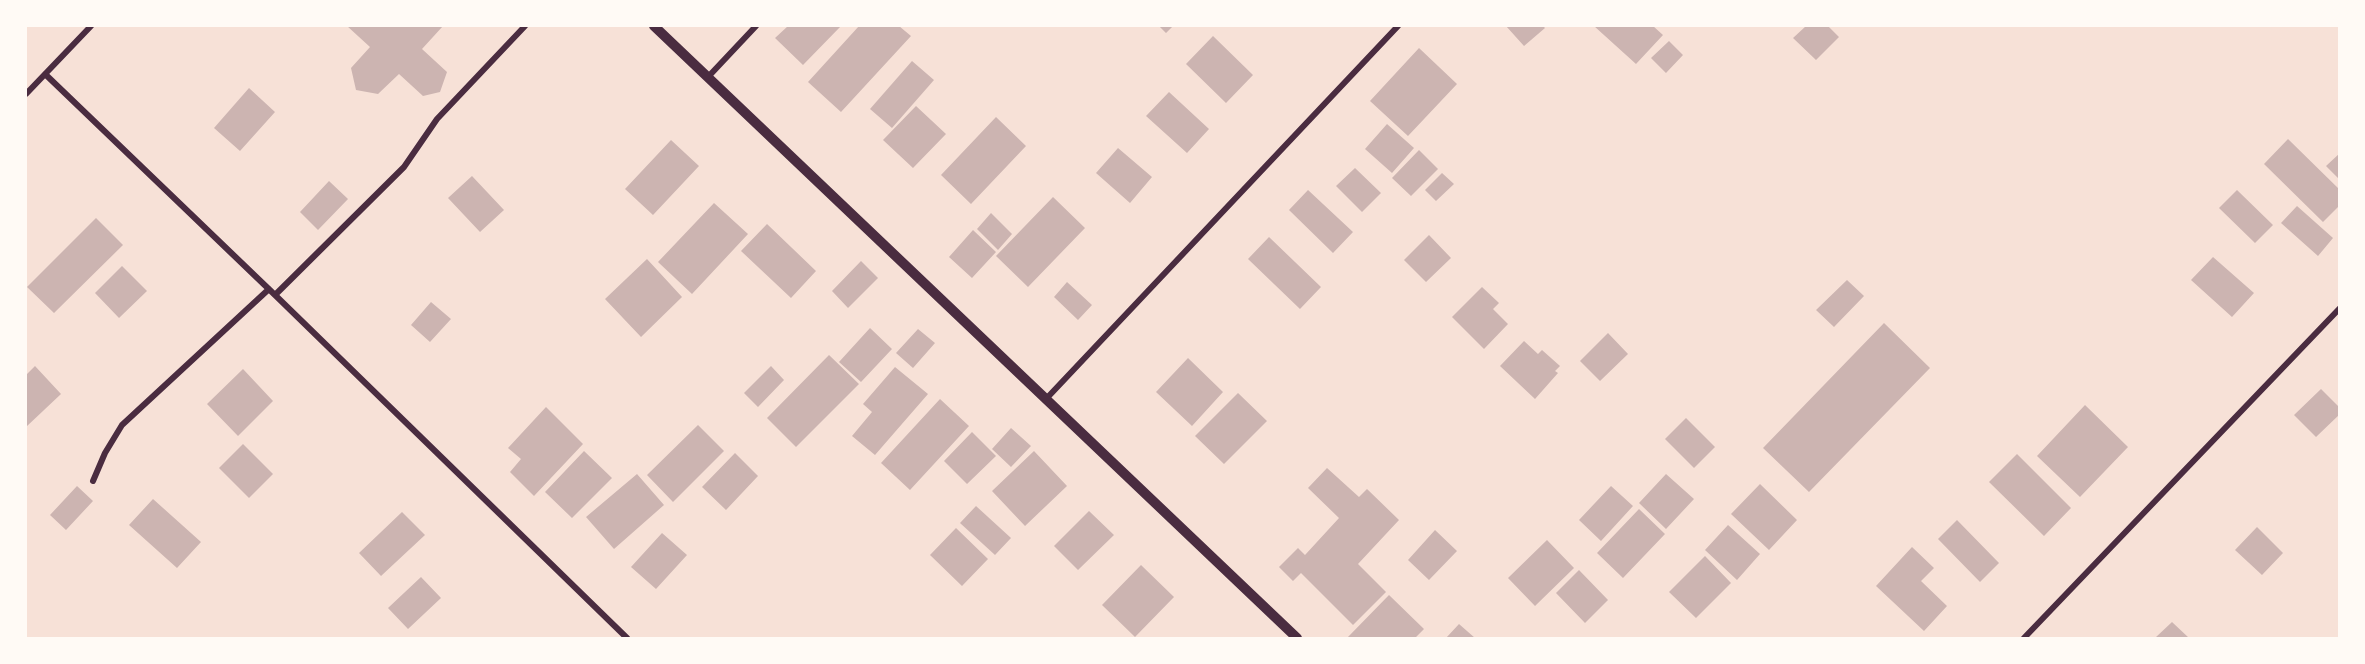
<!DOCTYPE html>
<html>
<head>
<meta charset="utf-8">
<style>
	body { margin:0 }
	#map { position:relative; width:2365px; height:664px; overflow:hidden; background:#f7e1d7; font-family:"Titillium Web",sans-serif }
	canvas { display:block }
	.frame { position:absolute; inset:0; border:27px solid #fffaf5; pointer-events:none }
</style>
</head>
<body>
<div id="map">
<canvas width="2365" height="664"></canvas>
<div class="frame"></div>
</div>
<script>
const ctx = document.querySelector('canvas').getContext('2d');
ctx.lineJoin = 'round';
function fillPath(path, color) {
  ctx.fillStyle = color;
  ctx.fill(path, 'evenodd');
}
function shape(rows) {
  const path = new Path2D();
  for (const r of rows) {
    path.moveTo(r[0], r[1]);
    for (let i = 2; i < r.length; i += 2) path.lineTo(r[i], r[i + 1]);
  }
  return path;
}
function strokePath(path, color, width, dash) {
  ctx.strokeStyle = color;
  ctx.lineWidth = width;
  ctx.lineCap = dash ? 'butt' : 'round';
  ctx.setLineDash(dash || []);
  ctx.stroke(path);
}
fillPath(shape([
	[347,26,443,26,422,49,447,72,440,92,423,96,399,74,378,94,356,90,351,68,370,47],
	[788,26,841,26,803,65,775,38],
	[859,26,899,26,911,36,841,112,808,82],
	[1159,26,1173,26,1166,33],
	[1506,26,1543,26,1545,28,1524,46],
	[1594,26,1653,26,1663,35,1636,64],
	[1806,26,1828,26,1839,37,1816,60,1793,38],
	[1213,36,1253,75,1226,103,1186,64],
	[1669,41,1683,55,1666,73,1651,58],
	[1419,48,1457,84,1408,136,1370,101],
	[912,61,934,80,892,128,870,109],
	[249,88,275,112,240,151,214,128],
	[1169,92,1209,129,1187,153,1146,116],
	[916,106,946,134,913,168,883,140],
	[996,117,1026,146,971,204,941,175],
	[1387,124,1414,148,1392,173,1365,149],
	[2288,139,2340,190,2340,205,2323,222,2264,164],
	[671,140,699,166,653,215,625,189],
	[1118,148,1152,177,1130,203,1096,173],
	[1419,150,1438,169,1411,196,1392,178],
	[2340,153,2340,180,2326,166],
	[1355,168,1381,193,1362,212,1336,186],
	[1442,173,1454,184,1436,201,1425,190],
	[472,176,504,210,480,232,448,198],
	[329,181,348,199,318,230,300,212],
	[1308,190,1353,232,1333,253,1289,210],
	[2237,190,2273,225,2255,243,2219,208],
	[1053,197,1085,228,1028,287,996,256],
	[714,203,748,234,692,294,658,262],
	[2297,206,2333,238,2318,256,2281,223],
	[991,213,1012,234,998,250,977,229],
	[96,218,123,245,54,313,27,287],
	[767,224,816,271,791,298,741,251],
	[973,230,996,252,972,278,949,257],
	[1429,235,1451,258,1426,282,1404,260],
	[1269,237,1321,287,1300,309,1248,259],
	[2213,257,2254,293,2232,317,2191,280],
	[647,259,682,297,641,337,605,299],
	[861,261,878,278,848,308,832,291],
	[122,266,147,291,119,318,95,293],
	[1847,280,1864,296,1834,327,1816,310],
	[1067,282,1092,305,1078,320,1054,297],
	[1482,287,1499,303,1493,309,1508,324,1484,349,1452,317],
	[431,302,451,319,430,342,411,325],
	[1884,323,1930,368,1809,492,1763,448],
	[870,328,892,349,861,382,839,362],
	[918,329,935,343,913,368,896,353],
	[1608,333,1628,354,1600,381,1580,361],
	[1524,341,1538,354,1542,350,1560,366,1555,371,1558,373,1535,399,1500,366],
	[829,355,859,384,796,447,767,418],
	[1188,358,1223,392,1192,426,1156,392],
	[35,366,61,394,26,427,26,375],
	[771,366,784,380,758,407,744,393],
	[895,367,928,394,875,455,852,436,872,412,863,404],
	[243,369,273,401,238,436,207,404],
	[2321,389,2340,408,2340,414,2316,437,2294,415],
	[1238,393,1267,421,1224,464,1195,436],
	[940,399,969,426,910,490,881,463],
	[2085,405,2128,447,2080,497,2037,456],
	[546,407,583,444,534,496,510,472,521,459,508,448],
	[1686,418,1715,447,1694,468,1665,439],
	[698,425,724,451,673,502,647,475],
	[1011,428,1031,446,1011,467,992,449],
	[972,432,996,456,967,484,944,461],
	[243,444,273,474,249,498,219,468],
	[584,451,612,478,572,518,545,492],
	[1034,451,1067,486,1025,526,992,491],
	[735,453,758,476,726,510,702,487],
	[2017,454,2071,508,2044,536,1989,482],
	[1327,468,1359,497,1367,489,1399,520,1358,564,1386,592,1353,625,1301,573,1293,581,1279,567,1298,548,1305,555,1339,518,1308,488],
	[637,474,664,505,614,549,586,517],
	[1666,474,1694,499,1666,529,1639,503],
	[1760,484,1797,520,1769,550,1731,514],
	[77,486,93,501,66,530,50,515],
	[1611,486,1633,506,1601,541,1579,520],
	[153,499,201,542,177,568,129,525],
	[976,506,1011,538,995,555,960,523],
	[1639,509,1665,534,1623,578,1597,553],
	[1089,511,1114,535,1078,570,1054,546],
	[402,512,425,535,381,576,359,553],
	[1957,520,1999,563,1980,582,1938,539],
	[1728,525,1760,554,1737,580,1705,550],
	[2257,527,2283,553,2262,575,2235,550],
	[956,528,988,559,962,586,930,555],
	[1435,530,1457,551,1429,580,1408,560],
	[662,533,687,555,656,589,631,567],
	[1547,540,1574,568,1535,606,1508,578],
	[1912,547,1934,568,1921,581,1947,606,1924,631,1876,586],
	[1705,556,1731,583,1696,618,1669,592],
	[1141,565,1174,597,1135,637,1102,605],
	[1579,570,1608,600,1585,623,1556,593],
	[421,577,441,598,408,629,388,608],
	[1389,595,1424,629,1415,638,1347,638],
	[2172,622,2189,638,2155,638],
	[1459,624,1475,638,1446,638]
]), '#ccb4b1');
strokePath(shape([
	[45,74,275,295,627,638],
	[708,77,756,26],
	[26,94,91,26],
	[275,295,404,167,437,119,525,26],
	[1046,399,1398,26],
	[93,481,105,453,122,425,269,289],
	[2024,638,2340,308]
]), '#4a2c40', 6);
strokePath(shape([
	[654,26,1297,638]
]), '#4a2c40', 10);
</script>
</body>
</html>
